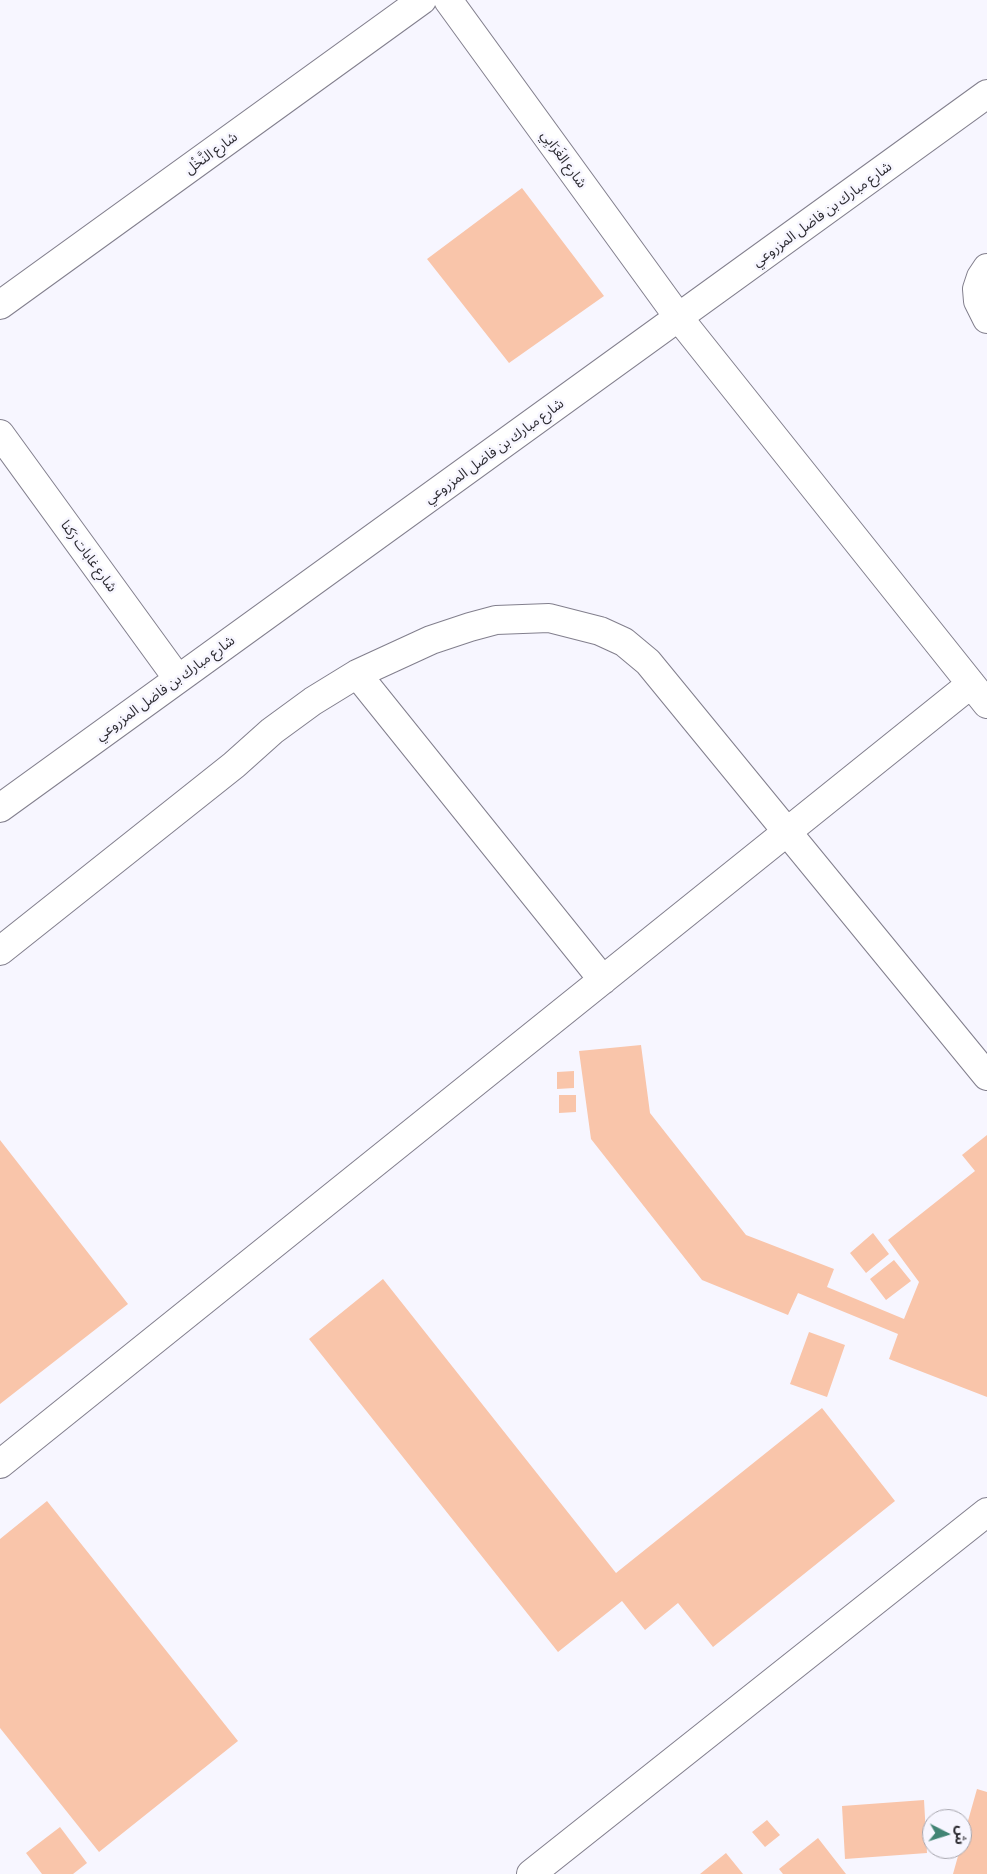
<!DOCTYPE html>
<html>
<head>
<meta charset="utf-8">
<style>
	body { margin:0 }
	#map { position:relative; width:987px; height:1874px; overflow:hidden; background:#f7f6ff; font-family:Commissioner,"Noto Sans Arabic",sans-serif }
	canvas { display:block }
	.north { position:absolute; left:922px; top:1809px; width:50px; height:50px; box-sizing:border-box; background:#f7f6ff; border:1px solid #a6a5ad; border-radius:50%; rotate:95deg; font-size:14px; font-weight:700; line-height:20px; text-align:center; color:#2c2b31 }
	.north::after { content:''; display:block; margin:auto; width:18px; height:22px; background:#428474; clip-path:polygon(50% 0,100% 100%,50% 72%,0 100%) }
</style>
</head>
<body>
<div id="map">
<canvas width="987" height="1874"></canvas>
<div class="north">ش</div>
</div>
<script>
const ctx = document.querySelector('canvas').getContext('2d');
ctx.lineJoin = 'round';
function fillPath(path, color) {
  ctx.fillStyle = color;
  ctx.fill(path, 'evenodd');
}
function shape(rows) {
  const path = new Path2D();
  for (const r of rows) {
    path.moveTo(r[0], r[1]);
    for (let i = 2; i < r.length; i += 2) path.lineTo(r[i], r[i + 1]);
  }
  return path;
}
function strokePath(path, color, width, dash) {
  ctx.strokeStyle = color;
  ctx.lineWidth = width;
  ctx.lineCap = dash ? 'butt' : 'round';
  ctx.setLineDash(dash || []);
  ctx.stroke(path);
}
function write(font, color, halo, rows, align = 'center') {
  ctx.font = font + ' Commissioner,"Noto Sans Arabic",sans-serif';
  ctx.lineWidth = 5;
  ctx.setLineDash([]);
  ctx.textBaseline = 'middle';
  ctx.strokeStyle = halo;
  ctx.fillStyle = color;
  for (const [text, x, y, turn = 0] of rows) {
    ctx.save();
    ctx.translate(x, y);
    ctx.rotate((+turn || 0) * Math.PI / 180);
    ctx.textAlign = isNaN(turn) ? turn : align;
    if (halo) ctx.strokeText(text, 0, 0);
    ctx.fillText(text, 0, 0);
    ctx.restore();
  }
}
fillPath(shape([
	[522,188,604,296,509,363,427,259],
	[641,1045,650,1113,746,1235,834,1269,827,1287,904,1319,919,1282,888,1240,975,1171,962,1155,987,1135,987,1397,889,1359,898,1334,798,1293,788,1315,702,1280,591,1139,579,1051],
	[574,1071,574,1088,557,1089,557,1072],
	[559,1095,576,1095,576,1112,559,1113],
	[0,1140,128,1304,0,1404],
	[873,1233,889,1254,866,1273,850,1253],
	[894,1260,911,1281,886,1300,870,1279],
	[383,1279,616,1573,822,1408,895,1501,713,1647,678,1603,645,1630,622,1601,558,1652,309,1339],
	[809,1332,845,1345,827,1397,790,1384],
	[47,1501,238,1741,99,1852,0,1728,0,1539],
	[977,1789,987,1792,987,1874,953,1874,960,1849,962,1849,962,1842],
	[924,1800,927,1853,845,1859,842,1806],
	[767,1820,780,1835,765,1847,752,1832],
	[60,1827,87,1863,73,1874,42,1874,26,1853],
	[818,1838,846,1874,783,1874,779,1869],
	[726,1853,743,1874,700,1874]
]), '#f9c5aa');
const minor = shape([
	[448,0,679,318,987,704],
	[987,268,981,277,977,289,978,301,987,319],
	[0,305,422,0],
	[0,434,178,679],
	[357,674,603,980],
	[0,808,987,94],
	[0,951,234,765,272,731,313,701,357,674,431,640,470,627,496,620,549,618,600,631,624,642,648,662,987,1076],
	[0,1464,971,684],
	[531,1874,987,1512]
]);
strokePath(minor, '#827f8d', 30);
strokePath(minor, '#fff', 28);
write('14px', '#2c2b31', '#f7f6ff', [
	["شارع النَّخْل",211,153,-36],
	["شارع الغَرَابِي",564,159,54],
	["شارع مبارك بن فاضل المزروعي",822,214,-36],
	["شارع مبارك بن فاضل المزروعي",494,451,-36],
	["شارع غابات رَكنا",89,556,54],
	["شارع مبارك بن فاضل المزروعي",165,688,-36]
]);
</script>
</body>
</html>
